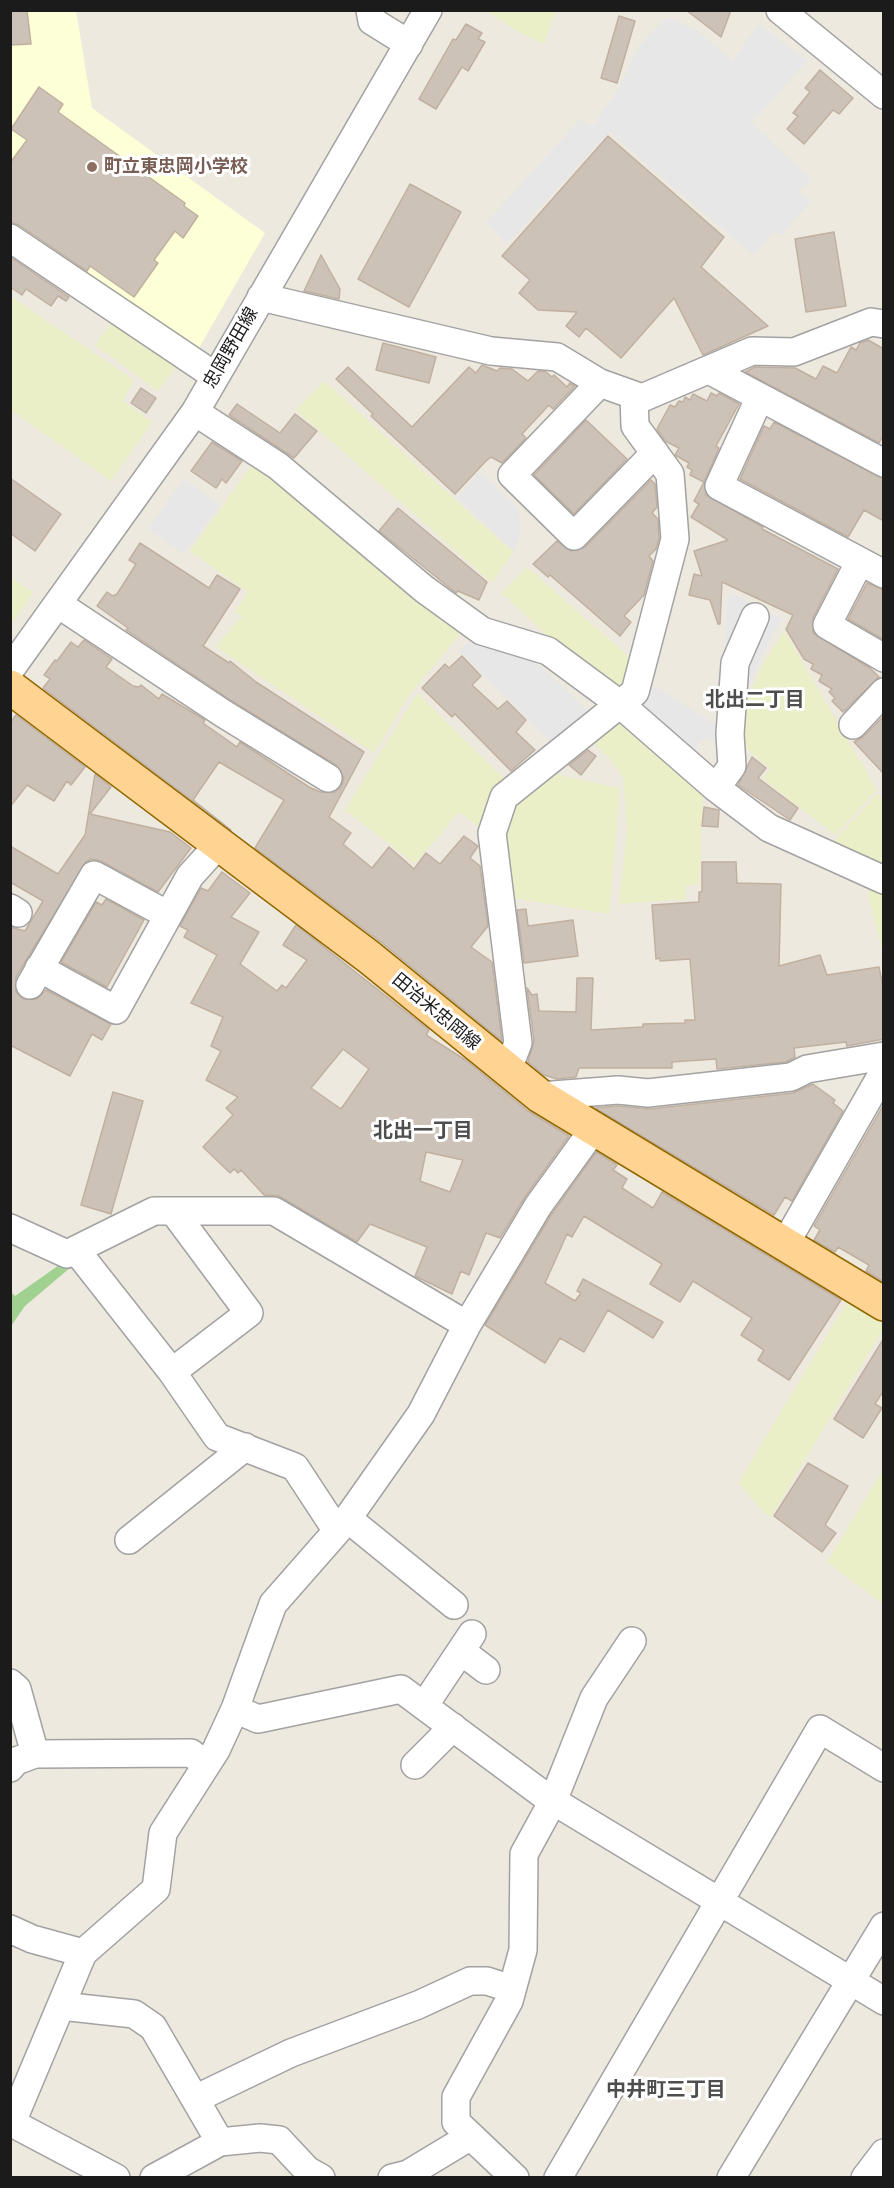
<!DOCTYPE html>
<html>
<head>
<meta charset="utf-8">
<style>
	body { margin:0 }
	#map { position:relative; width:894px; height:2188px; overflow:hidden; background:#eee9df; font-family:Karla,sans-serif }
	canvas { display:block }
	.frame { position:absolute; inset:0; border:12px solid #1b1b1b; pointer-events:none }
</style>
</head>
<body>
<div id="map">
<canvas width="894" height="2188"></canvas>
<div class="frame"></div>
</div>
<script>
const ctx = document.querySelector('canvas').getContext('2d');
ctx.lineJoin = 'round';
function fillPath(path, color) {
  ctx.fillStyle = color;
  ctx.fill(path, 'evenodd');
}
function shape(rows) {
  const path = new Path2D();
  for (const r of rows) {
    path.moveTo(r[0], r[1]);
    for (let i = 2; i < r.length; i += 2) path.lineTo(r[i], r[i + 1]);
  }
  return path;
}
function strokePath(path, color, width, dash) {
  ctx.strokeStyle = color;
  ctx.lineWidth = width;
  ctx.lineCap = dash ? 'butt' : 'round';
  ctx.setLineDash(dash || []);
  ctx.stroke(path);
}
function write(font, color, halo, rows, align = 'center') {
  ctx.font = font + ' Karla,"Noto Sans JP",sans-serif';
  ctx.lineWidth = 6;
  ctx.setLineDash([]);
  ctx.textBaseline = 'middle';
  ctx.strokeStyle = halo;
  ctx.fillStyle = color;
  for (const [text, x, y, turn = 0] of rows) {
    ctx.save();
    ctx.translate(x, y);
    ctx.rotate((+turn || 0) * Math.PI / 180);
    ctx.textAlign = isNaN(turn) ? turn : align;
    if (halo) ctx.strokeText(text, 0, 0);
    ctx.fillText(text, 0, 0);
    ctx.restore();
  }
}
fillPath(shape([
	[76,10,92,108,265,233,195,355,11,227,11,11]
]), '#fdffd6');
fillPath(shape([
	[487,11,555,11,544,44,517,31],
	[10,296,134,380,123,401,152,422,111,481,11,410],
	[117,315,178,364,158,391,95,345],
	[324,381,513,552,492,583,296,410],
	[255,461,461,633,408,697,374,753,216,647,242,616,235,611,248,592,190,551],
	[527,567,635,662,618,693,564,651,502,593],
	[11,577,33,593,11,625],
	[784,631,877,790,835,835,762,778,770,769,738,741,738,723,748,696,763,664],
	[417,693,509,783,488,834,459,812,415,864,345,810],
	[617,714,703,793,699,884,686,885,686,899,619,904,627,829,623,777,609,758,591,741],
	[549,773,620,788,609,914,507,897,500,839,507,812],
	[878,793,883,802,883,869,828,847],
	[871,885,883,889,883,954,868,895],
	[849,1299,883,1319,883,1329,770,1518,738,1483],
	[883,1470,883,1604,827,1562]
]), '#eaefc8');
fillPath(shape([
	[62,1263,69,1263,71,1267,25,1306,11,1326,11,1292,15,1296]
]), '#a0d190');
fillPath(shape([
	[667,17,697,30,732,61,759,24,807,61,751,123,811,179,798,192,811,201,780,236,774,232,753,255,609,132,506,245,487,222,580,119,592,127,619,88,639,46],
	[479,471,518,509,521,532,514,551,457,498],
	[184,479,220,505,184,554,148,529],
	[732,593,783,619,761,657,741,708,723,699,727,601],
	[474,635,530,656,594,717,557,748,459,651],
	[644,680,723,729,715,743,704,738,691,754,639,712]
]), '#e7e7e7');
const building = shape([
	[10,10,27,10,31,44,10,45,10,10],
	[686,10,731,10,721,37,686,10],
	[619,16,635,21,617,83,601,78,619,16],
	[466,24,482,33,478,39,485,42,468,71,462,67,436,109,419,99,453,39,456,40,466,24],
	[820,70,853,98,839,114,833,110,804,144,787,129,798,116,793,113,810,92,805,88,820,70],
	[39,87,63,104,58,112,185,203,184,206,198,216,183,238,175,231,154,260,158,263,134,297,90,266,87,271,19,225,10,222,10,163,27,140,11,129,39,87],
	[608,136,724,237,701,267,768,326,703,355,674,298,621,358,586,328,579,337,566,326,577,312,538,310,519,293,530,280,502,256,608,136],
	[410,184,461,212,409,307,358,279,410,184],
	[834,232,846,306,806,312,795,239,834,232],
	[321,255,340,289,339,299,304,291,321,255],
	[10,257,69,297,66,301,58,296,51,306,26,289,22,295,10,287,10,257],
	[868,340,884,349,884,434,879,443,745,372,755,367,795,368,816,379,823,366,837,373,851,347,856,350,860,343,868,340],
	[383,343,436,357,429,383,376,370,383,343],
	[482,365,497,371,500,368,512,369,528,381,538,371,546,372,552,377,554,375,567,387,570,383,575,386,553,409,549,405,522,434,526,438,502,463,491,457,486,461,455,494,371,416,373,414,336,379,348,367,412,427,469,367,476,373,482,365],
	[141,388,156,398,146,413,131,403,141,388],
	[711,393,717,396,719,393,739,404,716,446,719,448,705,480,706,495,763,527,762,529,838,569,813,618,813,633,870,668,879,677,843,712,832,701,835,698,829,692,832,689,819,681,822,675,811,669,813,664,804,659,786,629,793,615,722,582,720,624,718,624,710,600,689,595,694,574,702,576,694,551,728,540,691,517,699,504,694,501,704,482,690,475,692,470,687,467,689,463,675,455,679,448,665,441,657,429,670,405,675,407,679,401,683,402,685,397,690,400,693,394,707,401,711,393],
	[237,404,280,433,295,414,317,431,294,458,229,415,237,404],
	[586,420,627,459,574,514,534,475,586,420],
	[774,422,884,479,884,521,864,510,848,537,740,479,764,426,770,429,774,422],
	[212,442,242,461,226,483,222,479,216,488,191,471,212,442],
	[10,478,61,514,35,551,10,533,10,478],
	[651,480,655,484,657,507,652,513,658,519,659,538,656,549,649,556,653,561,644,595,624,616,631,622,620,636,550,575,548,577,533,564,557,541,571,551,585,547,651,480],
	[398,508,487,582,479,600,458,591,456,593,379,531,398,508],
	[140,543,209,588,217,575,240,589,203,646,229,663,230,661,256,682,364,752,329,817,351,833,343,844,372,868,389,847,414,869,426,853,440,864,464,836,478,846,470,858,480,866,488,926,471,947,492,962,502,1041,381,942,255,848,284,800,219,762,193,800,231,830,43,688,50,679,44,675,55,660,57,661,71,642,78,647,84,640,112,659,106,667,133,686,139,687,141,685,159,699,162,694,205,720,203,723,237,747,240,742,309,787,320,792,335,792,341,787,344,778,336,765,232,701,126,630,128,628,97,606,107,592,113,596,117,594,136,564,129,560,140,543],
	[867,583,884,590,884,640,848,619,867,583],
	[462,656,481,676,472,685,498,709,507,701,526,720,516,732,535,750,511,771,455,714,452,717,422,688,445,664,449,668,462,656],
	[16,715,85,767,71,785,67,781,54,801,27,785,10,807,10,723,16,715],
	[884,716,884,774,854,742,864,736,884,716],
	[588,750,596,756,581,775,569,765,588,750],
	[752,757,766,768,758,778,798,808,790,820,738,785,752,757],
	[95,774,111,787,90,814,170,832,191,848,158,892,101,861,91,859,86,862,16,977,16,992,23,999,37,999,46,990,111,1024,102,1040,92,1034,70,1076,10,1045,10,927,25,931,43,901,10,882,10,846,58,874,85,835,95,774],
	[704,807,719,810,718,827,702,826,704,807],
	[702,862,736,862,737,883,781,884,779,966,820,955,827,975,879,967,884,992,884,1039,847,1046,846,1042,794,1048,795,1057,786,1062,717,1069,716,1059,672,1062,672,1068,579,1068,576,1077,557,1079,544,1075,528,1062,534,1041,527,988,532,995,537,994,539,1011,576,1012,577,978,593,978,591,1030,643,1027,643,1024,685,1023,685,1020,695,1020,690,959,660,961,660,958,656,959,652,905,699,902,699,892,702,892,702,862],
	[222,872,250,893,231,917,259,932,240,964,277,991,282,985,286,988,307,960,283,945,296,925,429,1030,426,1035,467,1061,528,1111,569,1136,525,1197,500,1238,486,1233,469,1275,461,1271,452,1294,415,1276,427,1247,370,1224,357,1242,279,1196,264,1195,241,1170,238,1173,234,1169,230,1173,203,1147,233,1115,226,1108,238,1097,206,1080,221,1051,211,1046,223,1017,191,1003,217,955,184,937,188,930,180,926,201,888,208,891,222,872],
	[343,1049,369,1069,341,1109,311,1088,343,1049],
	[426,1152,463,1160,450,1192,420,1181,426,1152],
	[106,899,144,920,107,987,61,962,96,902,102,905,106,899],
	[526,909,528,926,573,920,578,956,524,963,517,910,526,909],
	[813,1084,835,1100,833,1103,843,1111,792,1201,785,1197,774,1215,595,1108,618,1106,650,1109,793,1093,813,1084],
	[113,1092,143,1101,111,1214,81,1205,113,1092],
	[884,1104,884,1282,866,1271,869,1265,838,1247,835,1252,814,1240,820,1230,814,1226,884,1104],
	[596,1152,617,1165,613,1170,627,1179,622,1188,653,1208,662,1192,841,1300,789,1380,758,1360,764,1350,741,1335,752,1318,693,1281,680,1302,650,1284,662,1264,584,1216,572,1237,567,1234,545,1283,575,1301,581,1293,577,1291,583,1279,663,1322,653,1338,608,1310,584,1352,560,1338,545,1363,485,1325,551,1215,596,1152],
	[884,1338,884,1390,875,1404,882,1408,863,1438,834,1419,884,1338],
	[808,1463,848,1486,825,1525,836,1533,822,1552,774,1516,808,1463]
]);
fillPath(building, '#cdc2b8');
strokePath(building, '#c0b0a0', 1.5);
const minor = shape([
	[370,10,372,21,409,44],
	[780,10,884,95],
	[10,238,215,376],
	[261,297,491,351,557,357,600,383,642,398,752,351,794,352,871,322,884,324],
	[709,370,884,463],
	[600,383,512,475,574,536,655,453],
	[760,397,719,486,884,574],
	[195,412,278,466,424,589,482,631,548,651,621,705,716,788,769,828,884,880],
	[860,561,827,625,884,658],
	[58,604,224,714,328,778],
	[10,670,195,412,428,10],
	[853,725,884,692],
	[716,788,732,766,730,734,735,663,755,617],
	[10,908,18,913],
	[39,968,116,1010,190,876,220,843],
	[30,985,94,875,168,915],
	[507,1072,518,1043,492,833,504,797,635,692,675,539,670,474,635,426,634,396],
	[540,1096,618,1090,648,1093,791,1077,807,1069,884,1056],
	[10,1228,67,1254,154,1211,274,1211,467,1325],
	[784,1246,884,1071],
	[76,1250,172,1372,217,1437,295,1467,337,1531],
	[172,1372,249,1313,174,1212],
	[347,1518,454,1605],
	[129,1540,245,1447],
	[461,1651,486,1670],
	[10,1683,17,1689,35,1754],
	[424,1706,472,1634],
	[235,1709,258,1719,401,1689,545,1796,884,2001],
	[415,1765,453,1727],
	[10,1768,16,1761,35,1754,191,1753,205,1764],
	[10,1929,32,1939,83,1953],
	[61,2006,134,2014,153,2027,220,2142],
	[195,2099,291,2053,418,2005,470,1981,487,1981,512,1989],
	[10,2122,116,2178],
	[12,2122,83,1953,156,1889,163,1833,216,1750,235,1709,273,1604,345,1522,421,1414,467,1325,538,1206,593,1130],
	[154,2178,220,2142,260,2138,279,2140,307,2170,321,2178],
	[392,2178,408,2174,471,2136],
	[515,2178,456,2122,456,2097,509,2001,523,1950,524,1854,553,1801,594,1698,632,1641],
	[558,2178,820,1729,884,1768],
	[731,2178,884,1926],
	[865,2178,884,2153]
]);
const major = shape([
	[10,687,369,957,540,1096,884,1304]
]);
strokePath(minor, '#a2a2a2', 30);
strokePath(major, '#916700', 36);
strokePath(minor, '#fff', 27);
strokePath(major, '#ffd492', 33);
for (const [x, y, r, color] of [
	[92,167,6,"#8d6e63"]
]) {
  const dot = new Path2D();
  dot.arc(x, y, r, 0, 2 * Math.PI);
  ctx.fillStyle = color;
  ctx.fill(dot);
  strokePath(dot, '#fff', 2);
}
write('bold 18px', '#785e54', '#fff', [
	["町立東忠岡小学校",104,167]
], 'left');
write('18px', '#1b1b1b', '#fff', [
	["忠岡野田線",231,348,-60],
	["田治米忠岡線",436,1012,40]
]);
write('bold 20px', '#4e4e4e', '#fff', [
	["北出二丁目",755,700],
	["北出一丁目",423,1131],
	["中井町三丁目",666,2090]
]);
</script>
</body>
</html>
